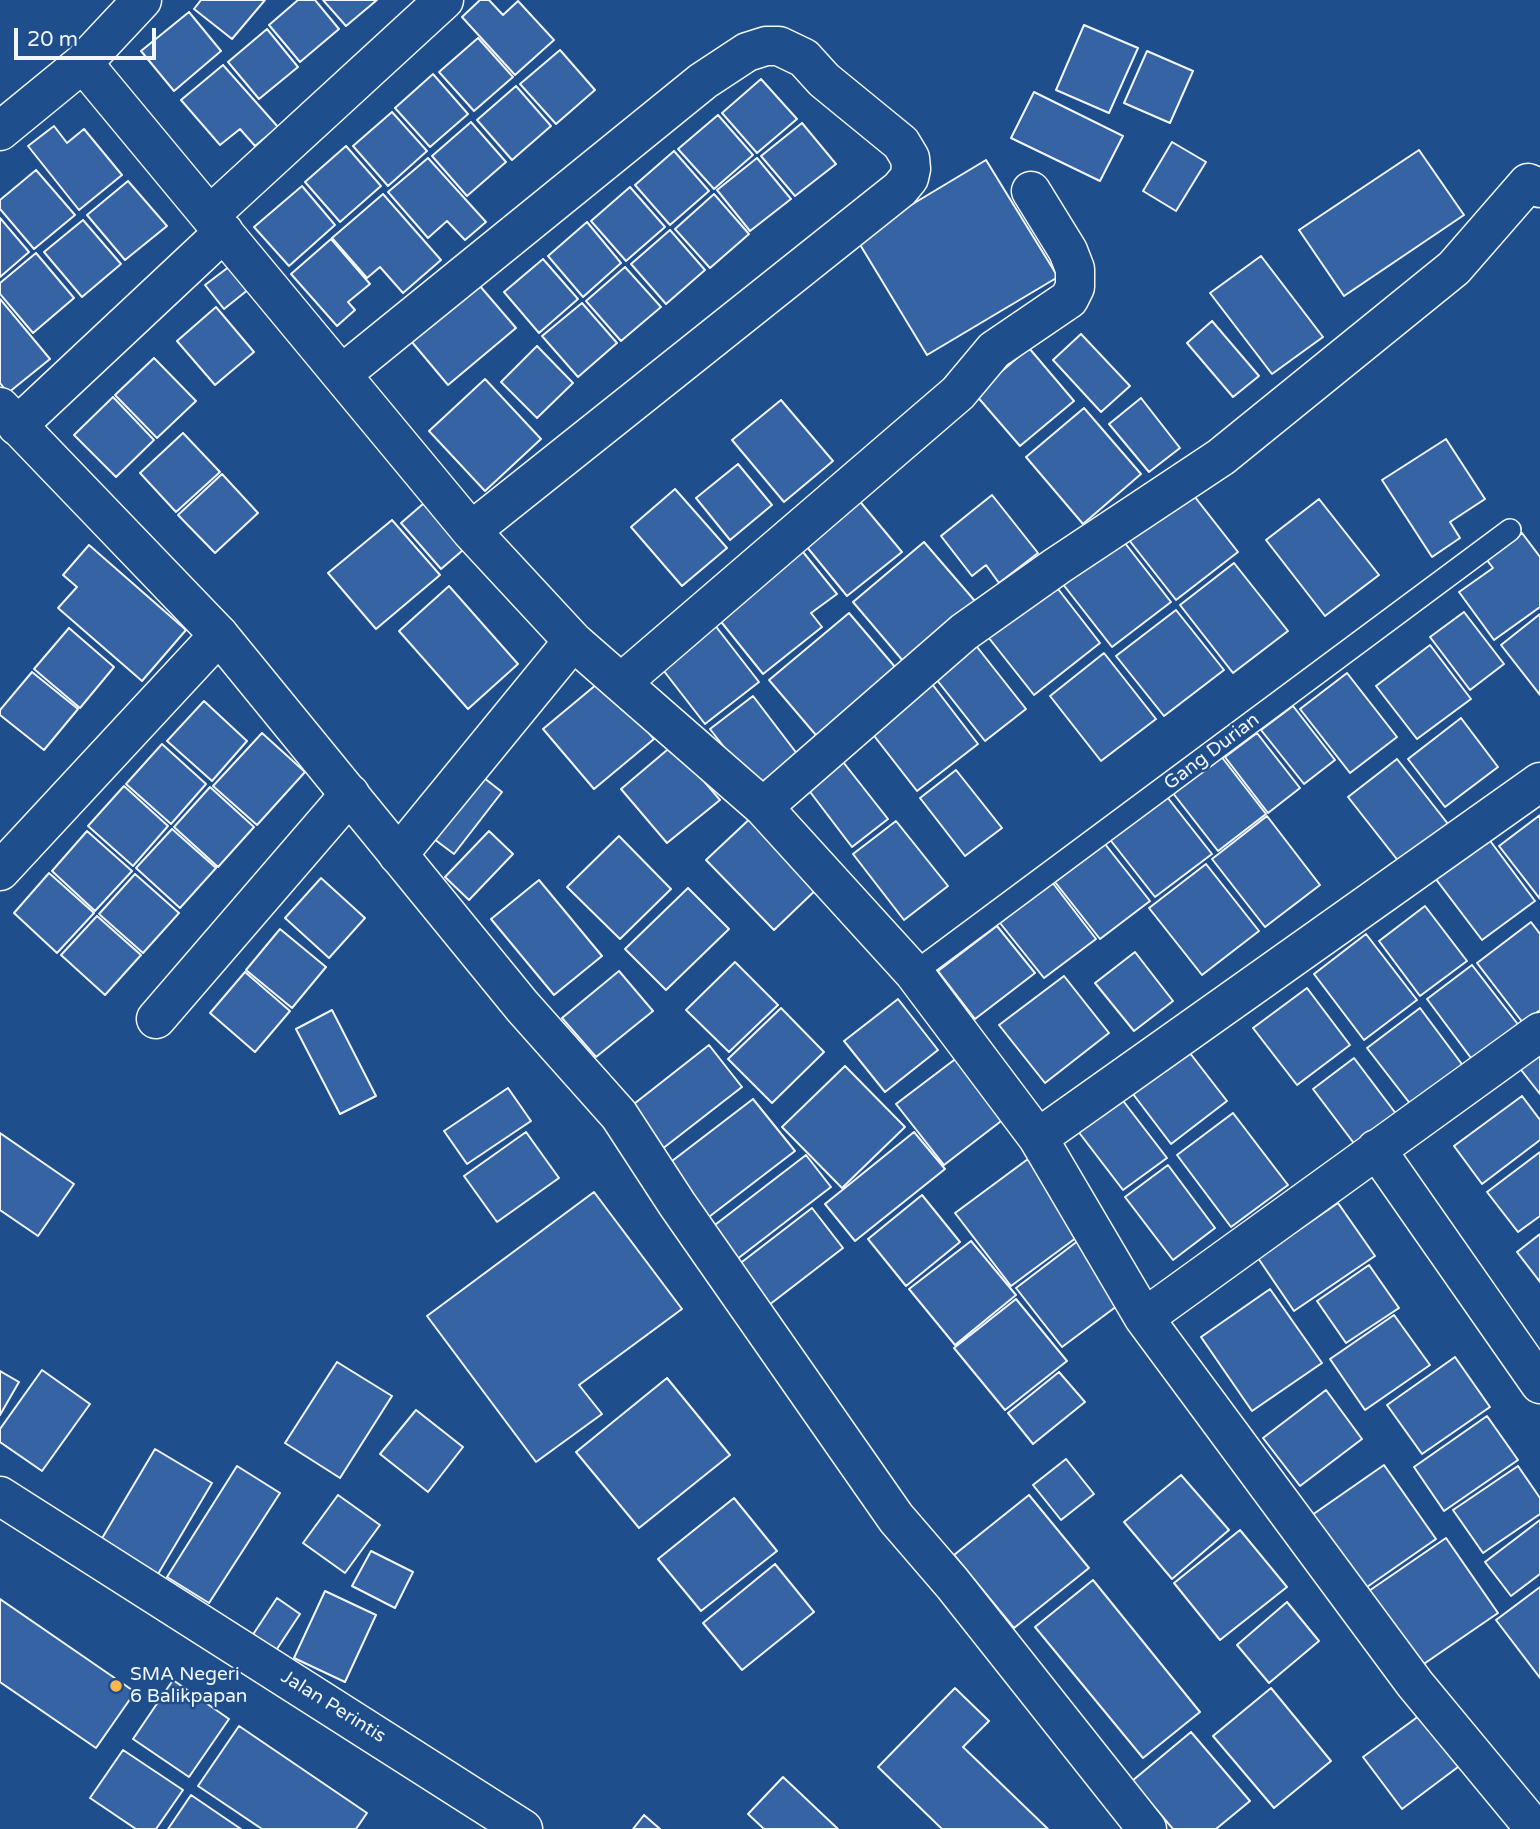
<!DOCTYPE html>
<html>
<head>
<meta charset="utf-8">
<style>
	body { margin:0 }
	#map { position:relative; width:1540px; height:1829px; overflow:hidden; background:#1f4e8c; font-family:"Varela Round",sans-serif }
	canvas { display:block }
	.scale { position:absolute; left:14px; top:28px; width:142px; height:32px; box-sizing:border-box; border:4px solid #f2f6ff; border-top:0; padding-left:9px; font-size:21px; line-height:24px; white-space:nowrap; color:#f2f6ff; -webkit-text-stroke:5px #1f4e8c; paint-order:stroke }
</style>
</head>
<body>
<div id="map">
<canvas width="1540" height="1829"></canvas>
<div class="scale">20 m</div>
</div>
<script>
const ctx = document.querySelector('canvas').getContext('2d');
ctx.lineJoin = 'round';
function fillPath(path, color) {
  ctx.fillStyle = color;
  ctx.fill(path, 'evenodd');
}
function shape(rows) {
  const path = new Path2D();
  for (const r of rows) {
    path.moveTo(r[0], r[1]);
    for (let i = 2; i < r.length; i += 2) path.lineTo(r[i], r[i + 1]);
  }
  return path;
}
function strokePath(path, color, width, dash) {
  ctx.strokeStyle = color;
  ctx.lineWidth = width;
  ctx.lineCap = dash ? 'butt' : 'round';
  ctx.setLineDash(dash || []);
  ctx.stroke(path);
}
function write(font, color, halo, rows, align = 'center') {
  ctx.font = font + ' "Varela Round",sans-serif';
  ctx.lineWidth = 5;
  ctx.setLineDash([]);
  ctx.textBaseline = 'middle';
  ctx.strokeStyle = halo;
  ctx.fillStyle = color;
  for (const [text, x, y, turn = 0] of rows) {
    ctx.save();
    ctx.translate(x, y);
    ctx.rotate((+turn || 0) * Math.PI / 180);
    ctx.textAlign = isNaN(turn) ? turn : align;
    if (halo) ctx.strokeText(text, 0, 0);
    ctx.fillText(text, 0, 0);
    ctx.restore();
  }
}
const building = shape([
	[201,0,265,0,232,39,194,9,201,0],
	[298,0,315,0,339,29,300,62,269,25,298,0],
	[323,0,377,0,346,26,323,0],
	[480,0,489,0,503,15,518,1,554,40,515,75,462,17,480,0],
	[189,12,221,51,174,91,141,51,189,12],
	[1084,25,1138,48,1109,113,1056,90,1084,25],
	[267,29,298,67,259,99,228,62,267,29],
	[478,38,513,77,474,111,439,72,478,38],
	[560,50,595,90,556,124,520,84,560,50],
	[1147,51,1193,71,1170,123,1124,103,1147,51],
	[223,65,278,127,255,146,240,129,220,145,181,100,223,65],
	[433,74,468,114,430,147,395,108,433,74],
	[761,79,797,119,757,153,722,113,761,79],
	[516,86,551,126,512,160,477,120,516,86],
	[1034,92,1123,136,1100,181,1011,138,1034,92],
	[392,112,427,151,388,186,353,146,392,112],
	[718,115,753,155,714,189,678,149,718,115],
	[471,122,506,162,467,196,432,156,471,122],
	[802,123,836,164,795,196,761,156,802,123],
	[54,126,67,143,84,129,122,175,79,210,28,146,54,126],
	[1172,142,1206,162,1176,211,1143,191,1172,142],
	[346,146,381,186,340,222,305,182,346,146],
	[1419,150,1464,215,1344,296,1299,230,1419,150],
	[674,151,709,191,670,225,635,185,674,151],
	[428,158,486,222,465,240,447,221,428,238,388,192,428,158],
	[757,158,791,199,750,231,717,190,757,158],
	[986,160,1058,277,927,355,856,238,986,160],
	[36,170,75,215,34,249,0,209,0,200,36,170],
	[128,181,167,226,125,260,87,215,128,181],
	[302,186,335,225,289,266,254,227,302,186],
	[630,187,665,227,626,261,591,221,630,187],
	[383,194,441,260,403,293,380,267,367,278,332,238,383,194],
	[714,194,749,234,710,268,675,229,714,194],
	[0,218,29,252,0,277,0,218],
	[83,220,121,264,82,297,44,252,83,220],
	[587,222,621,263,583,297,548,256,587,222],
	[670,230,705,270,666,304,631,264,670,230],
	[331,239,370,284,348,302,355,310,337,326,291,274,331,239],
	[36,253,74,298,33,333,0,294,0,283,36,253],
	[1261,256,1323,337,1272,374,1210,293,1261,256],
	[543,259,578,299,539,333,504,292,543,259],
	[230,266,249,289,224,309,205,285,230,266],
	[625,267,661,307,621,341,586,301,625,267],
	[473,278,516,328,448,385,406,335,473,278],
	[0,299,50,359,8,393,0,383,0,299],
	[582,303,617,343,578,377,542,336,582,303],
	[216,307,254,352,215,385,177,341,216,307],
	[1212,321,1259,376,1233,397,1187,343,1212,321],
	[1081,334,1130,386,1101,412,1053,360,1081,334],
	[537,346,573,383,537,418,501,382,537,346],
	[1029,348,1074,401,1020,446,975,394,1029,348],
	[154,358,196,401,157,438,115,395,154,358],
	[485,379,541,439,485,491,429,431,485,379],
	[113,397,154,440,116,477,74,435,113,397],
	[1141,398,1180,448,1149,472,1109,424,1141,398],
	[781,400,833,461,784,502,732,440,781,400],
	[1084,408,1141,474,1083,524,1026,457,1084,408],
	[183,433,220,472,176,512,140,473,183,433],
	[1446,439,1485,499,1450,522,1460,538,1432,557,1382,480,1446,439],
	[738,464,772,505,730,540,696,498,738,464],
	[222,474,258,513,215,553,178,515,222,474],
	[675,489,727,548,682,586,631,527,675,489],
	[1191,492,1238,552,1176,600,1129,540,1191,492],
	[992,495,1038,553,999,583,986,565,972,576,941,536,992,495],
	[431,497,470,544,441,569,401,523,431,497],
	[857,498,902,552,847,596,802,541,857,498],
	[1319,499,1379,575,1325,616,1266,540,1319,499],
	[392,520,440,575,376,629,328,573,392,520],
	[1522,533,1540,557,1540,607,1494,640,1459,592,1493,568,1486,559,1522,533],
	[1121,538,1171,602,1112,647,1062,583,1121,538],
	[924,542,981,608,909,668,853,602,924,542],
	[89,545,186,630,142,681,58,608,77,587,63,575,89,545],
	[799,547,837,594,811,613,822,627,763,674,714,613,799,547],
	[1234,563,1288,631,1233,673,1180,605,1234,563],
	[1048,576,1100,643,1034,695,981,628,1048,576],
	[449,586,518,664,468,709,399,631,449,586],
	[1176,610,1224,670,1164,716,1116,656,1176,610],
	[1464,612,1504,664,1470,690,1430,637,1464,612],
	[849,613,901,674,821,741,769,680,849,613],
	[1540,614,1540,695,1501,645,1540,614],
	[714,624,759,682,705,724,660,666,714,624],
	[69,628,114,667,80,708,34,669,69,628],
	[970,638,1026,709,985,741,929,670,970,638],
	[1430,645,1471,699,1417,739,1376,686,1430,645],
	[1104,653,1156,719,1101,761,1050,696,1104,653],
	[32,672,78,709,44,750,0,715,0,710,32,672],
	[1347,673,1397,737,1350,773,1300,709,1347,673],
	[603,679,654,739,594,789,543,729,603,679],
	[929,680,978,744,917,791,868,728,929,680],
	[753,696,798,755,755,787,710,729,753,696],
	[204,701,247,741,212,781,167,741,204,701],
	[1293,706,1335,760,1304,784,1261,730,1293,706],
	[1461,718,1498,767,1445,807,1408,759,1461,718],
	[262,733,305,772,257,825,213,786,262,733],
	[1257,733,1300,788,1268,813,1225,757,1257,733],
	[162,744,206,784,171,824,126,784,162,744],
	[673,745,720,800,667,843,621,789,673,745],
	[1217,751,1266,814,1218,851,1169,788,1217,751],
	[836,753,888,819,852,847,801,780,836,753],
	[1397,759,1452,829,1403,867,1348,797,1397,759],
	[956,770,1002,828,965,856,920,798,956,770],
	[479,774,502,792,454,854,430,836,479,774],
	[124,786,168,826,133,866,88,826,124,786],
	[210,787,254,827,218,867,174,827,210,787],
	[1164,793,1212,854,1155,897,1108,837,1164,793],
	[756,813,823,883,774,930,706,860,756,813],
	[1540,815,1540,899,1499,846,1540,815],
	[1267,816,1320,885,1265,927,1212,859,1267,816],
	[896,821,948,886,904,920,853,854,896,821],
	[172,829,216,868,180,908,136,868,172,829],
	[87,831,132,871,95,911,52,871,87,831],
	[489,831,513,854,469,900,445,877,489,831],
	[619,836,671,889,620,939,567,887,619,836],
	[1488,838,1535,901,1482,940,1435,878,1488,838],
	[1105,844,1150,901,1100,939,1055,882,1105,844],
	[1206,864,1259,931,1202,975,1149,908,1206,864],
	[49,873,94,913,57,953,14,913,49,873],
	[135,874,179,913,143,953,99,914,135,874],
	[321,878,365,918,329,958,285,918,321,878],
	[539,880,602,956,554,995,491,919,539,880],
	[1052,882,1096,939,1044,978,1000,923,1052,882],
	[688,888,729,929,666,990,625,949,688,888],
	[1425,906,1467,961,1420,996,1379,941,1425,906],
	[97,916,141,955,105,995,61,955,97,916],
	[1531,922,1540,934,1540,1010,1523,1023,1477,963,1531,922],
	[997,926,1035,973,975,1019,938,971,997,926],
	[280,929,326,967,292,1008,246,970,280,929],
	[1366,934,1417,1000,1364,1040,1314,974,1366,934],
	[1135,952,1173,1001,1134,1031,1095,983,1135,952],
	[735,962,778,1005,729,1052,686,1010,735,962],
	[1472,965,1520,1027,1474,1062,1427,999,1472,965],
	[619,971,653,1011,596,1057,562,1018,619,971],
	[245,972,290,1011,255,1052,210,1013,245,972],
	[1064,976,1109,1033,1045,1083,999,1025,1064,976],
	[1307,988,1350,1045,1297,1085,1253,1028,1307,988],
	[898,999,938,1050,885,1092,844,1041,898,999],
	[781,1008,824,1052,772,1103,728,1059,781,1008],
	[1420,1008,1467,1071,1415,1110,1367,1048,1420,1008],
	[332,1010,376,1096,340,1114,296,1029,332,1010],
	[709,1045,742,1087,657,1153,625,1111,709,1045],
	[1186,1048,1227,1101,1171,1144,1130,1090,1186,1048],
	[1540,1049,1540,1094,1518,1066,1540,1049],
	[962,1054,1009,1115,944,1165,896,1104,962,1054],
	[1354,1058,1400,1119,1359,1150,1313,1089,1354,1058],
	[845,1066,905,1127,842,1188,782,1127,845,1066],
	[508,1088,531,1121,467,1164,444,1131,508,1088],
	[1117,1093,1167,1158,1123,1190,1074,1126,1117,1093],
	[1522,1096,1540,1120,1540,1140,1482,1184,1454,1146,1522,1096],
	[753,1099,795,1151,701,1223,659,1171,753,1099],
	[1233,1113,1288,1185,1231,1227,1177,1155,1233,1113],
	[526,1132,559,1178,497,1222,464,1176,526,1132],
	[914,1132,945,1169,855,1241,825,1204,914,1132],
	[0,1133,74,1184,38,1236,0,1210,0,1133],
	[1540,1152,1540,1216,1518,1232,1487,1192,1540,1152],
	[806,1155,831,1187,732,1263,707,1231,806,1155],
	[1028,1159,1084,1232,1011,1286,955,1213,1028,1159],
	[1168,1165,1215,1228,1173,1260,1125,1197,1168,1165],
	[594,1192,682,1309,579,1385,602,1414,536,1462,427,1316,594,1192],
	[922,1195,960,1242,906,1286,868,1239,922,1195],
	[1338,1203,1375,1256,1294,1311,1258,1258,1338,1203],
	[812,1208,843,1248,769,1305,738,1265,812,1208],
	[1540,1234,1540,1282,1517,1252,1540,1234],
	[1083,1237,1129,1297,1062,1347,1016,1288,1083,1237],
	[971,1241,1016,1295,955,1345,909,1289,971,1241],
	[1369,1265,1399,1308,1346,1343,1317,1301,1369,1265],
	[1270,1289,1322,1363,1252,1411,1201,1337,1270,1289],
	[1016,1299,1067,1361,1005,1410,954,1348,1016,1299],
	[1394,1315,1430,1365,1365,1410,1330,1359,1394,1315],
	[1455,1357,1490,1407,1422,1454,1387,1405,1455,1357],
	[337,1362,392,1396,340,1478,285,1443,337,1362],
	[42,1370,90,1404,42,1471,0,1442,0,1429,42,1370],
	[0,1371,19,1382,0,1415,0,1371],
	[1059,1372,1085,1402,1033,1444,1008,1413,1059,1372],
	[667,1378,730,1455,639,1528,576,1452,667,1378],
	[1326,1390,1362,1439,1300,1486,1263,1438,1326,1390],
	[416,1410,463,1447,428,1492,380,1454,416,1410],
	[1487,1416,1518,1460,1444,1511,1414,1467,1487,1416],
	[155,1449,212,1483,158,1574,101,1540,155,1449],
	[1066,1459,1094,1494,1061,1520,1033,1485,1066,1459],
	[1384,1465,1436,1539,1354,1596,1302,1522,1384,1465],
	[237,1466,280,1493,209,1603,167,1577,237,1466],
	[1518,1466,1540,1498,1540,1514,1483,1553,1453,1510,1518,1466],
	[1181,1475,1229,1530,1172,1579,1124,1522,1181,1475],
	[338,1495,380,1525,345,1573,303,1543,338,1495],
	[1029,1495,1089,1568,1014,1628,954,1555,1029,1495],
	[734,1498,777,1551,701,1611,658,1559,734,1498],
	[1540,1520,1540,1574,1511,1596,1485,1562,1540,1520],
	[1240,1530,1287,1587,1220,1640,1174,1583,1240,1530],
	[1446,1538,1498,1613,1415,1670,1363,1595,1446,1538],
	[371,1551,413,1572,395,1608,352,1586,371,1551],
	[775,1564,814,1612,742,1670,703,1623,775,1564],
	[1093,1580,1200,1712,1143,1758,1035,1627,1093,1580],
	[1540,1587,1540,1678,1496,1620,1540,1587],
	[325,1591,376,1615,345,1682,294,1658,325,1591],
	[277,1598,300,1614,275,1652,252,1636,277,1598],
	[0,1599,135,1692,96,1748,0,1682,0,1599],
	[1287,1602,1319,1641,1269,1683,1237,1645,1287,1602],
	[173,1680,229,1719,189,1777,133,1739,173,1680],
	[955,1688,989,1721,963,1747,1048,1829,942,1829,878,1767,955,1688],
	[1271,1688,1331,1761,1274,1808,1213,1736,1271,1688],
	[1427,1710,1466,1761,1402,1809,1363,1757,1427,1710],
	[239,1726,367,1813,356,1829,262,1829,198,1786,239,1726],
	[1191,1732,1250,1801,1216,1829,1173,1829,1132,1781,1191,1732],
	[123,1750,183,1790,156,1829,136,1829,90,1798,123,1750],
	[783,1777,838,1829,764,1829,748,1814,783,1777],
	[191,1795,241,1829,168,1829,191,1795],
	[644,1815,660,1829,633,1829,644,1815]
]);
fillPath(building, '#3563a3');
strokePath(building, '#f2f6ff', 2);
const service = shape([
	[914,973,1510,530]
]);
const minor = shape([
	[83,63,471,531,573,641,763,807,914,973,1038,1138,1144,1318,1415,1684,1535,1829],
	[0,131,83,63,142,0],
	[210,215,444,0],
	[342,374,703,81,747,52,766,46,779,46,804,58,824,80,901,143,910,158,911,169,909,178,900,189,471,531],
	[17,426,224,232],
	[622,682,958,393,994,350,1069,299,1075,287,1075,269,1068,251,1031,191],
	[763,807,964,632,1057,566,1221,457,1454,268,1528,183,1540,188],
	[398,855,573,641],
	[0,871,219,635],
	[156,1019,350,794],
	[1038,1138,1540,782],
	[1376,1149,1540,1384],
	[1144,1318,1540,1032]
]);
const tertiary = shape([
	[0,407,219,635,522,1006,619,1115,677,1204,896,1518,952,1583,1147,1829],
	[0,1496,523,1829]
]);
strokePath(service, '#f2f6ff', 24);
strokePath(minor, '#f2f6ff', 41);
strokePath(tertiary, '#f2f6ff', 41);
strokePath(service, '#1f4e8c', 21);
strokePath(minor, '#1f4e8c', 38);
strokePath(tertiary, '#1f4e8c', 38);
for (const [x, y, r, color] of [
	[116,1686,7,"#ffb74d"]
]) {
  const dot = new Path2D();
  dot.arc(x, y, r, 0, 2 * Math.PI);
  ctx.fillStyle = color;
  ctx.fill(dot);
  strokePath(dot, '#1f4e8c', 2.5);
}
write('19px', '#f2f6ff', '#1f4e8c', [
	["Gang Durian",1212,752,-37],
	["Jalan Perintis",333,1707,32]
]);
write('19px', '#f2f6ff', '#1f4e8c', [
	["SMA Negeri",130,1675],
	["6 Balikpapan",130,1697]
], 'left');
</script>
</body>
</html>
